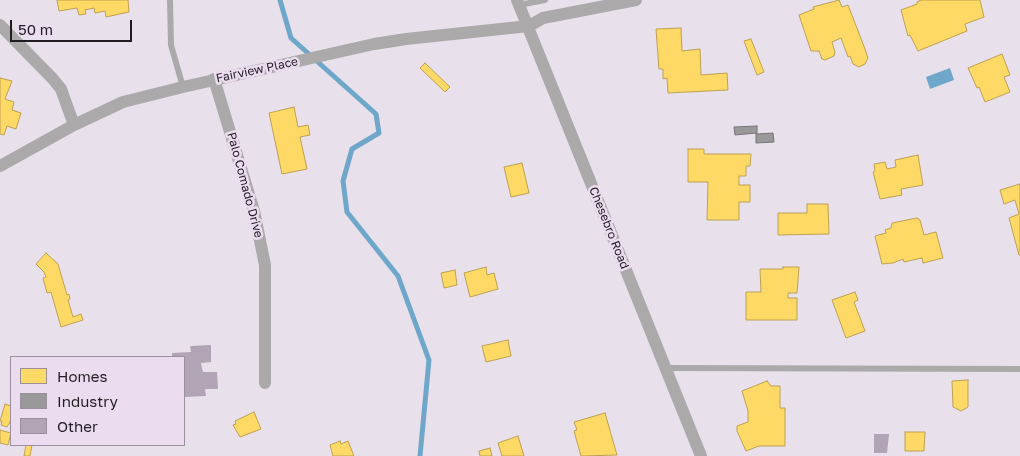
<!DOCTYPE html>
<html>
<head>
<meta charset="utf-8">
<style>
	body { margin:0 }
	#map { position:relative; width:1020px; height:456px; overflow:hidden; background:#e8e0eb; font-family:"Golos Text",sans-serif }
	canvas { display:block }
	.legend { position:absolute; left:10px; top:356px; width:175px; height:90px; box-sizing:border-box; background:#ebdcef; border:1px solid #9b8f9d; margin:0; padding:6px 9px; list-style:none; font-size:15px; color:#221c23 }
	.legend li { display:flex; align-items:center; gap:10px; height:25px }
	.legend b { width:25px; border:1px solid #9b8f9d }
	.scale { position:absolute; left:10px; top:20px; width:122px; height:22px; box-sizing:border-box; border:2px solid #221c23; border-top:0; padding-left:6px; font-size:15px; line-height:18px; white-space:nowrap; color:#221c23; -webkit-text-stroke:4px #ebdcef; paint-order:stroke }
</style>
</head>
<body>
<div id="map">
<canvas width="1020" height="456"></canvas>
<ul class="legend">
<li><b style="height:14px;background:#ffd966"></b>Homes</li>
<li><b style="height:14px;background:#999"></b>Industry</li>
<li><b style="height:14px;background:#b0a4b5"></b>Other</li>
</ul>
<div class="scale">50 m</div>
</div>
<script>
const ctx = document.querySelector('canvas').getContext('2d');
ctx.lineJoin = 'round';
function fillPath(path, color) {
  ctx.fillStyle = color;
  ctx.fill(path, 'evenodd');
}
function shape(rows) {
  const path = new Path2D();
  for (const r of rows) {
    path.moveTo(r[0], r[1]);
    for (let i = 2; i < r.length; i += 2) path.lineTo(r[i], r[i + 1]);
  }
  return path;
}
function strokePath(path, color, width, dash) {
  ctx.strokeStyle = color;
  ctx.lineWidth = width;
  ctx.lineCap = dash ? 'butt' : 'round';
  ctx.setLineDash(dash || []);
  ctx.stroke(path);
}
function write(font, color, halo, rows, align = 'center') {
  ctx.font = font + ' "Golos Text",sans-serif';
  ctx.lineWidth = 5;
  ctx.setLineDash([]);
  ctx.textBaseline = 'middle';
  ctx.strokeStyle = halo;
  ctx.fillStyle = color;
  for (const [text, x, y, turn = 0] of rows) {
    ctx.save();
    ctx.translate(x, y);
    ctx.rotate((+turn || 0) * Math.PI / 180);
    ctx.textAlign = isNaN(turn) ? turn : align;
    if (halo) ctx.strokeText(text, 0, 0);
    ctx.fillText(text, 0, 0);
    ctx.restore();
  }
}
fillPath(shape([
	[950,68,954,80,930,89,926,77]
]), '#6ea7c9');
const homes = shape([
	[57,0,128,0,129,12,106,17,105,11,95,13,94,8,85,10,86,14,79,15,77,8,59,11,57,0],
	[839,0,842,7,848,5,865,49,868,58,865,64,859,67,853,64,850,56,848,57,841,38,832,42,835,52,834,56,825,60,822,59,819,51,811,51,799,15,814,9,813,7,839,0],
	[921,0,980,0,984,17,965,24,967,31,918,51,910,35,908,36,901,10,917,4,917,2,921,0],
	[681,28,682,51,700,49,701,75,727,73,728,90,668,93,667,78,663,79,663,69,659,69,656,29,681,28],
	[751,39,764,72,757,75,744,41,751,39],
	[1002,54,1010,75,1004,77,1010,92,985,102,979,87,977,88,968,68,1002,54],
	[425,63,450,87,445,92,420,68,425,63],
	[0,78,12,81,5,99,14,102,12,110,21,113,16,129,7,126,4,135,0,134,0,78],
	[294,107,298,127,308,125,310,135,300,137,307,169,282,174,269,113,294,107],
	[688,149,704,149,704,154,751,154,750,166,746,166,746,176,739,176,739,185,750,185,750,202,739,202,739,220,707,220,708,182,688,182,688,149],
	[918,155,923,185,901,189,902,195,880,199,873,172,875,171,874,164,885,162,887,169,896,167,895,160,918,155],
	[522,163,529,193,511,197,504,167,522,163],
	[1020,184,1020,255,1019,255,1009,218,1019,214,1015,200,1004,204,1000,190,1020,184],
	[807,204,828,204,829,234,778,235,778,213,807,213,807,204],
	[917,218,920,220,924,235,936,232,943,258,923,263,922,258,904,262,903,259,893,263,882,264,875,236,886,233,885,230,891,228,892,223,917,218],
	[46,253,58,264,67,295,69,294,70,299,68,300,73,317,81,314,83,320,61,327,51,292,47,293,43,278,46,277,44,272,36,264,46,253],
	[486,267,487,275,494,273,498,289,470,297,464,273,486,267],
	[783,267,799,267,797,293,788,293,788,298,797,298,797,320,746,320,746,292,761,292,760,269,783,269,783,267],
	[455,270,457,285,444,288,441,273,455,270],
	[855,292,858,300,854,302,865,331,846,338,832,300,855,292],
	[508,340,511,356,486,362,482,346,508,340],
	[968,380,968,407,961,411,953,407,952,381,968,380],
	[767,381,771,386,780,386,780,408,785,408,785,446,759,446,746,451,737,431,737,426,748,422,748,411,742,391,767,381],
	[5,404,11,406,11,420,7,427,1,425,2,421,0,421,5,404],
	[254,412,261,429,240,437,233,425,236,424,235,421,254,412],
	[605,413,617,455,581,456,574,431,577,430,574,422,605,413],
	[0,430,11,433,8,445,0,443,0,430],
	[905,432,925,432,924,451,905,451,905,432],
	[518,436,524,456,502,456,498,443,518,436],
	[340,441,341,444,348,441,354,456,333,456,330,445,340,441],
	[26,445,32,445,30,456,24,456,26,445],
	[490,448,492,456,480,456,479,451,490,448]
]);
fillPath(homes, '#ffd966');
strokePath(homes, '#bda052', 1);
const industry = shape([
	[757,126,757,134,773,133,774,142,756,143,756,133,735,135,734,127,757,126]
]);
fillPath(industry, '#999');
strokePath(industry, '#757476', 1);
strokePath(shape([
	[280,0,291,38,376,114,379,133,352,149,343,181,347,212,398,276,429,360,420,456]
]), '#6ea7c9', 5);
fillPath(shape([
	[211,345,211,362,201,363,202,368,203,372,217,372,218,389,205,389,206,396,184,397,184,357,172,357,172,353,191,352,190,346],
	[874,434,889,434,887,453,874,453]
]), '#b0a4b5');
strokePath(shape([
	[170,0,171,45,183,87],
	[519,5,545,0],
	[665,368,1020,369]
]), '#aca9aa', 6);
strokePath(shape([
	[517,0,701,456],
	[0,25,53,79,61,89,74,125],
	[214,79,254,211,265,265,265,383],
	[0,166,74,125,123,102,183,87,374,44,406,39,529,26,543,18,636,0]
]), '#aca9aa', 12);
write('12px', '#221c23', '#ebdcef', [
	["Fairview Place",257,70,-12],
	["Palo Comado Drive",245,185,75],
	["Chesebro Road",609,228,68]
]);
</script>
</body>
</html>
